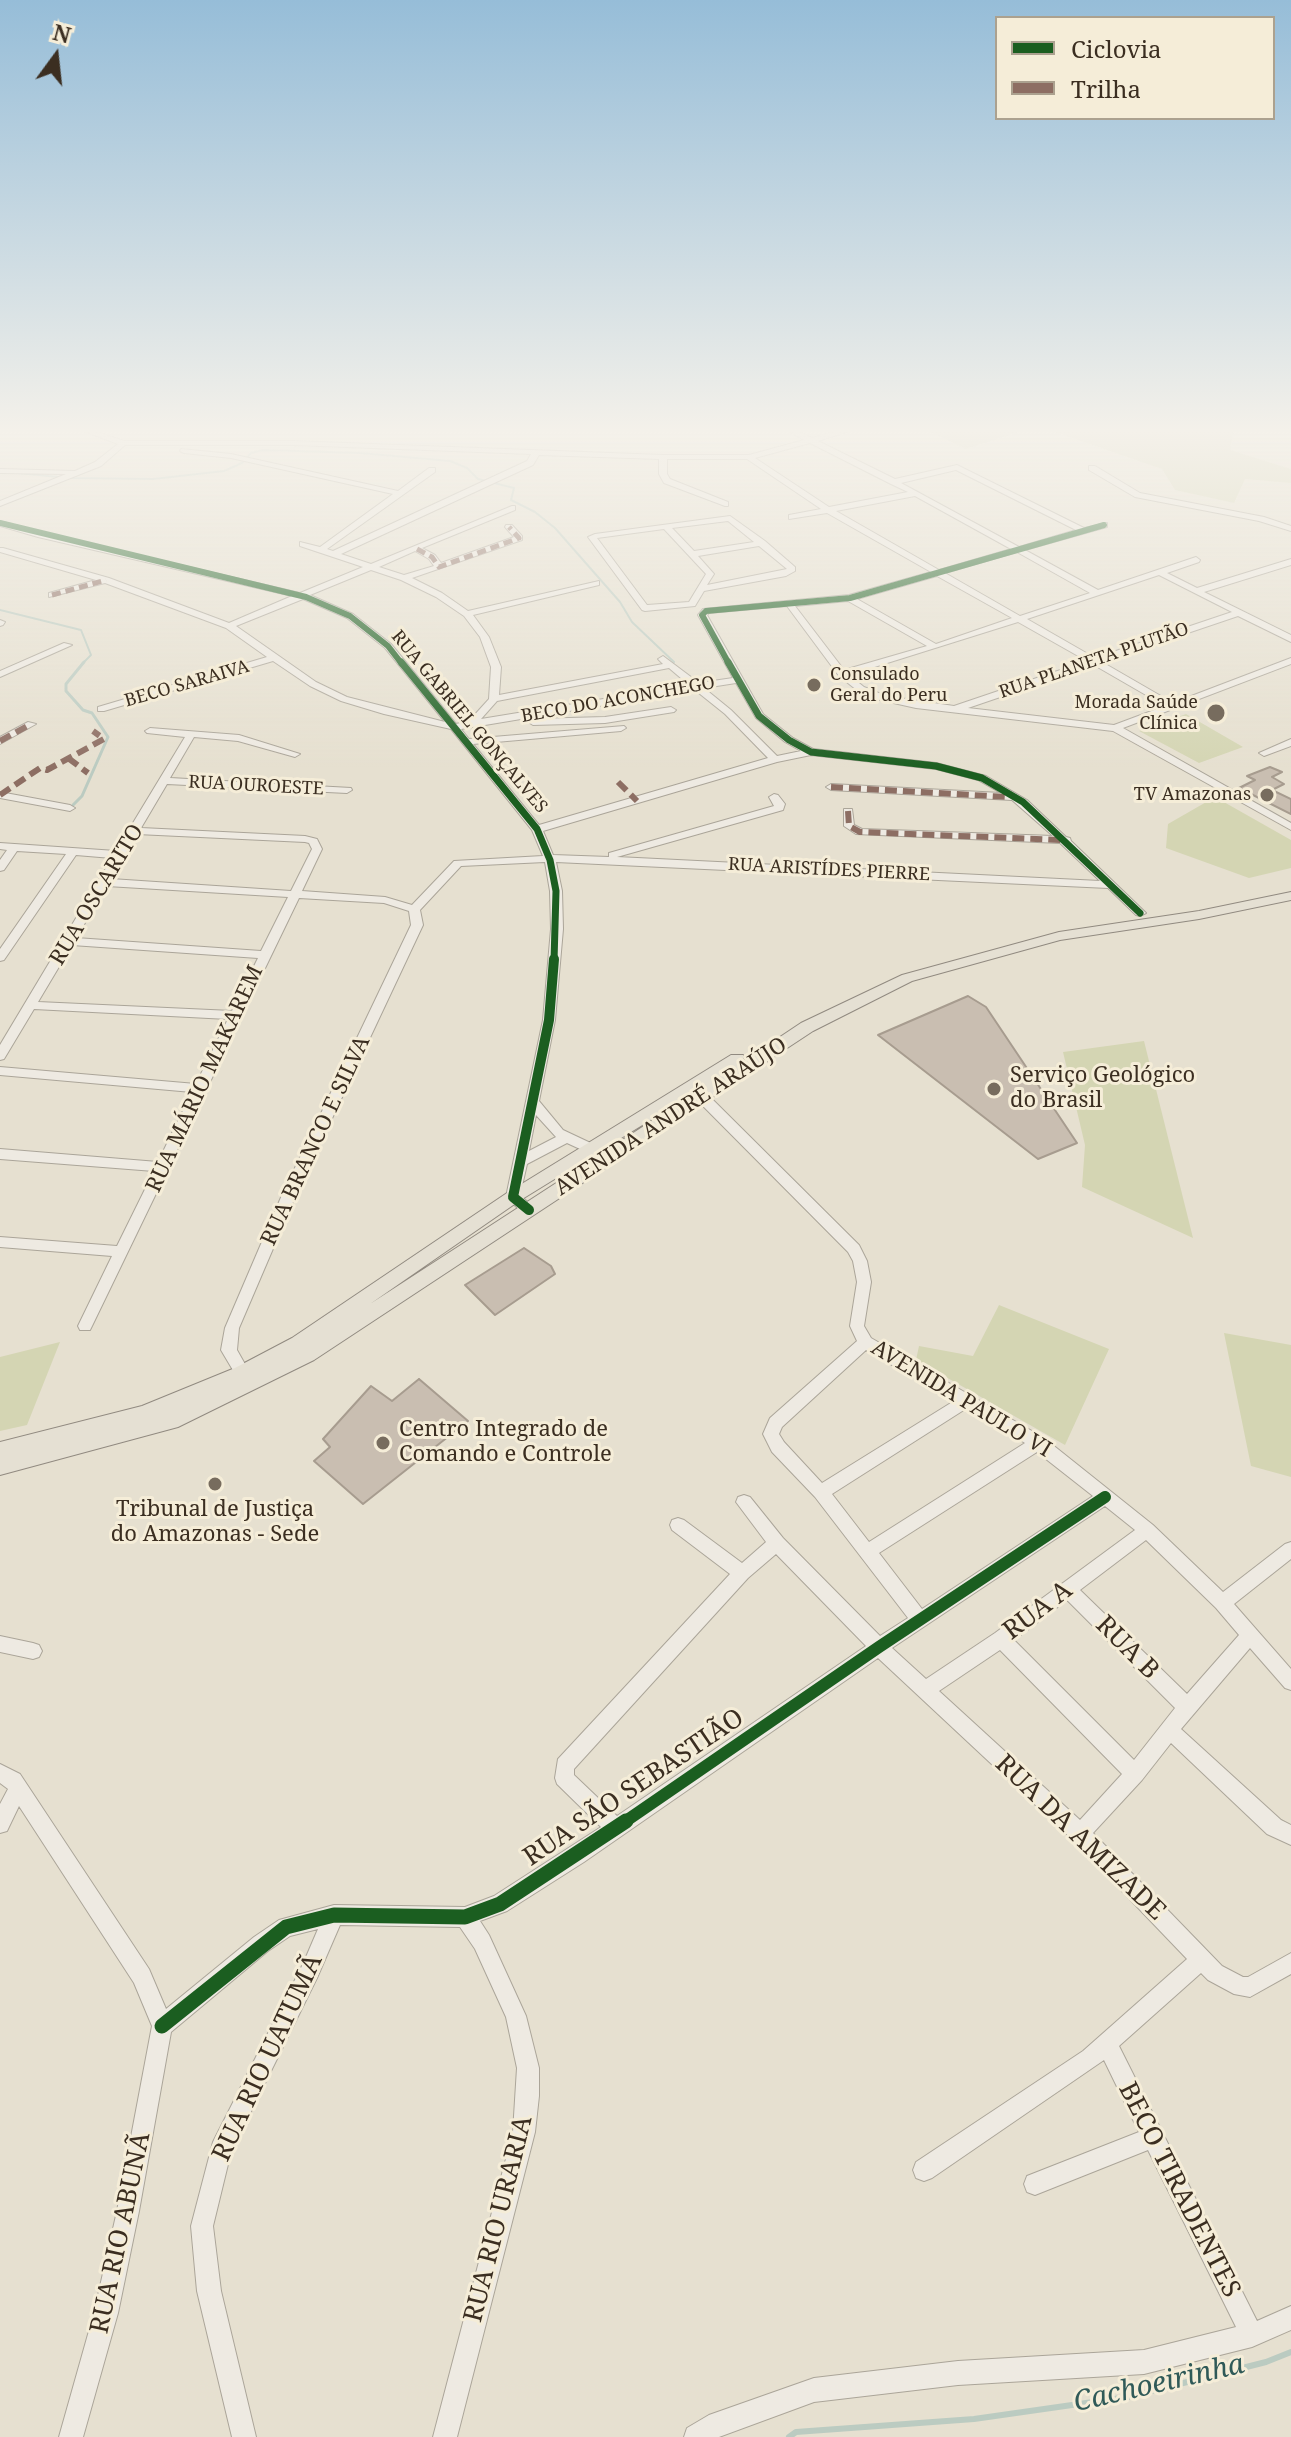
<!DOCTYPE html>
<html>
<head>
<meta charset="utf-8">
<style>
	body { margin:0 }
	#map { position:relative; width:1291px; height:2437px; overflow:hidden; background:#e6e0d0; font-family:"Noto Serif",serif }
	canvas { display:block }
	.legend { position:absolute; left:995px; top:16px; width:280px; height:104px; box-sizing:border-box; background:#f5edd8; border:2px solid #aba18f; margin:0; padding:10px 14px; list-style:none; font-size:24px; color:#3b2e21 }
	.legend li { display:flex; align-items:center; gap:16px; height:40px }
	.legend b { width:40px; border:2px solid #aba18f }
	.north { position:absolute; left:16px; top:16px; width:80px; height:80px; -webkit-text-stroke:6px #f5edd8; paint-order:stroke; rotate:15deg; font-size:22px; font-weight:700; line-height:32px; text-align:center; color:#3b2e21 }
	.north::after { content:''; display:block; margin:auto; width:28px; height:36px; background:#3b2e21; clip-path:polygon(50% 0,100% 100%,50% 72%,0 100%) }
</style>
</head>
<body>
<div id="map">
<canvas width="1291" height="2437"></canvas>
<ul class="legend">
<li><b style="height:10px;background:#1b5e20"></b>Ciclovia</li>
<li><b style="height:10px;background:#8d6e63"></b>Trilha</li>
</ul>
<div class="north">N</div>
</div>
<script>
const ctx = document.querySelector('canvas').getContext('2d');
ctx.lineJoin = 'round';
function fillPath(path, color) {
  ctx.fillStyle = color;
  ctx.fill(path, 'evenodd');
}
function shape(rows) {
  const path = new Path2D();
  for (const r of rows) {
    path.moveTo(r[0], r[1]);
    for (let i = 2; i < r.length; i += 2) path.lineTo(r[i], r[i + 1]);
  }
  return path;
}
function strokePath(path, color, width, dash) {
  ctx.strokeStyle = color;
  ctx.lineWidth = width;
  ctx.lineCap = dash ? 'butt' : 'round';
  ctx.setLineDash(dash || []);
  ctx.stroke(path);
}
function write(font, color, halo, rows, align = 'center') {
  ctx.font = font + ' "Noto Serif",serif';
  ctx.lineWidth = 6;
  ctx.setLineDash([]);
  ctx.textBaseline = 'middle';
  ctx.strokeStyle = halo;
  ctx.fillStyle = color;
  for (const [text, x, y, turn = 0] of rows) {
    ctx.save();
    ctx.translate(x, y);
    ctx.rotate((+turn || 0) * Math.PI / 180);
    ctx.textAlign = isNaN(turn) ? turn : align;
    if (halo) ctx.strokeText(text, 0, 0);
    ctx.fillText(text, 0, 0);
    ctx.restore();
  }
}
fillPath(shape([
	[924,429,1028,429,966,449],
	[1046,429,1234,429,1230,450,1291,469,1291,483,1245,479,1234,503,1175,490,1162,469],
	[1186,714,1243,747,1199,763,1139,731],
	[1215,797,1291,840,1291,868,1249,878,1166,848,1168,824],
	[1144,1041,1193,1238,1082,1187,1085,1145,1063,1052],
	[999,1305,1109,1349,1065,1445,916,1360,919,1346,973,1356],
	[1224,1333,1291,1345,1291,1477,1251,1466],
	[60,1342,27,1425,0,1431,0,1357]
]), '#d4d5b3');
strokePath(shape([
	[17,473,69,478,153,479,224,471,242,463,251,453,263,450,360,453,450,461,467,468,478,479,514,488,511,500,535,512,555,528,620,602,632,622,674,662],
	[0,610,81,630,91,655,82,664]
]), '#bbcbc1', 2);
strokePath(shape([
	[73,805,82,796,108,737,92,713,83,710,66,691,66,684,84,662]
]), '#bbcbc1', 3);
strokePath(shape([
	[789,2437,796,2432,974,2419,1128,2397,1266,2362,1291,2352]
]), '#bbcbc1', 6);
const building = shape([
	[1270,767,1282,772,1272,777,1284,784,1272,790,1291,799,1291,814,1239,788,1255,780,1247,776,1270,767],
	[968,996,986,1007,1077,1143,1038,1159,878,1035,968,996],
	[524,1248,551,1266,555,1274,495,1315,465,1285,524,1248],
	[419,1379,468,1421,363,1504,314,1461,330,1447,323,1439,371,1386,392,1401,419,1379]
]);
fillPath(building, '#c9beb1');
strokePath(building, '#a79c8f', 2);
const minor = shape([
	[78,429,89,429,124,441,293,441,663,455,749,455,804,440,785,429,794,429,812,438,844,429,856,429,818,441,895,479,957,465,1084,528,1107,523,1107,527,1025,550,1098,590,1196,557,1200,560,1199,562,1167,573,1197,588,1291,559,1291,565,1204,592,1291,635,1291,642,1238,616,1102,662,1173,703,1291,658,1291,664,1123,728,1291,823,1291,830,1113,731,916,708,880,700,858,691,839,676,787,606,709,613,707,615,763,714,793,738,813,749,936,763,986,776,1027,800,1066,837,1070,838,1071,841,1146,913,1140,916,1136,915,1108,888,556,862,562,891,563,929,555,1020,539,1101,563,1130,616,1155,618,1158,616,1161,606,1161,567,1143,527,1164,520,1195,536,1210,529,1215,524,1214,506,1197,543,1020,551,929,550,891,545,862,461,866,420,910,423,925,296,1195,239,1328,237,1350,250,1373,247,1377,242,1379,237,1377,221,1350,225,1328,282,1195,411,925,409,911,384,903,299,898,92,1326,90,1330,80,1330,78,1326,112,1256,0,1247,0,1237,117,1246,154,1171,0,1159,0,1149,158,1162,192,1092,0,1075,0,1067,196,1084,228,1019,34,1009,4,1059,0,1060,0,1045,112,858,76,855,4,960,0,961,0,949,66,854,17,851,4,870,0,871,0,860,7,850,0,849,0,843,116,851,185,737,147,733,145,731,150,728,239,735,300,754,295,757,238,741,194,737,170,778,351,788,352,790,347,793,167,784,141,828,305,836,317,839,322,849,302,891,385,897,412,905,454,861,543,856,532,830,451,729,384,714,341,701,310,686,273,661,104,711,98,711,98,707,267,657,226,628,105,583,49,597,49,593,96,580,0,552,0,548,3,548,109,578,229,623,292,596,38,537,0,526,0,521,43,533,300,593,363,567,300,546,300,542,320,547,393,494,231,458,184,453,180,451,181,449,231,454,398,491,429,468,435,468,435,472,327,549,333,551,527,461,531,454,293,445,125,445,101,466,0,506,0,501,66,474,0,473,0,469,75,471,95,462,118,444,78,429],
	[810,443,891,484,908,492,829,507,755,458,810,443],
	[539,455,659,459,659,474,664,483,725,506,728,506,728,502,670,479,667,474,667,459,747,459,821,509,789,515,789,519,827,513,931,572,849,595,703,609,698,615,733,678,699,683,663,656,658,659,663,664,499,695,501,667,489,637,473,615,599,585,599,581,468,611,442,593,412,578,522,540,522,536,512,525,506,525,505,527,514,537,441,563,435,555,422,548,515,510,515,506,512,506,371,564,341,554,533,465,539,455],
	[956,470,1076,530,1019,547,901,483,956,470],
	[915,496,1011,549,939,570,836,511,915,496],
	[415,551,429,559,434,566,404,575,379,567,415,551],
	[1017,552,1090,593,1020,616,945,573,1017,552],
	[371,570,401,580,436,597,464,616,480,637,491,667,489,699,469,721,456,724,391,644,353,614,310,595,371,570],
	[1159,575,1232,612,1095,658,1027,619,1159,575],
	[937,576,1012,618,936,644,857,599,937,576],
	[303,599,347,618,385,648,445,722,347,697,316,682,236,626,303,599],
	[848,601,927,646,844,670,795,606,848,601],
	[1018,622,1087,661,954,706,886,696,864,687,849,675,1018,622],
	[1094,665,1165,706,1114,725,968,708,1094,665],
	[669,668,689,685,481,719,497,701,669,668],
	[736,683,756,718,785,742,801,751,777,756,731,710,704,688,736,683],
	[695,690,725,714,768,758,539,825,473,744,621,731,626,728,624,726,469,739,461,729,695,690],
	[811,755,936,769,978,780,1001,793,831,784,826,787,831,790,1012,800,1053,836,862,829,854,825,852,809,844,809,844,826,856,834,1060,843,1100,881,617,857,783,810,785,804,778,795,774,794,769,797,774,806,609,853,609,857,553,855,543,831,777,762,811,755],
	[137,834,305,842,309,843,312,849,291,891,111,879,137,834],
	[107,886,288,897,261,951,76,938,107,886],
	[72,945,258,958,232,1011,38,1002,72,945],
	[536,1115,556,1137,529,1151,536,1115],
	[1089,466,1095,466,1140,493,1264,517,1291,526,1291,531,1259,521,1135,497,1089,470,1089,466],
	[730,516,765,541,795,567,795,571,786,576,704,591,695,606,645,611,642,610,588,537,595,534,730,516],
	[728,521,754,542,694,551,672,528,728,521],
	[664,529,706,574,689,602,647,605,597,538,664,529],
	[759,546,787,569,707,585,714,574,698,556,759,546],
	[0,620,5,622,3,625,0,626,0,620],
	[64,643,72,645,0,677,0,671,64,643],
	[671,707,676,710,674,712,605,723,533,725,528,722,533,719,605,717,671,707],
	[28,722,36,724,0,744,0,737,28,722],
	[1291,739,1291,746,1264,756,1259,753,1291,739],
	[0,792,70,805,75,808,70,811,0,798,0,792],
	[695,1086,700,1087,859,1245,867,1261,871,1282,864,1326,871,1338,1044,1438,1153,1525,1223,1592,1285,1544,1291,1542,1291,1559,1234,1604,1291,1669,1291,1690,1285,1688,1250,1648,1181,1729,1281,1820,1291,1825,1291,1845,1267,1834,1171,1743,1142,1780,1093,1833,1222,1966,1243,1977,1248,1977,1291,1953,1291,1974,1250,1997,1234,1994,1208,1980,1201,1973,1119,2046,1257,2321,1291,2306,1291,2330,1252,2347,1144,2374,958,2385,814,2402,719,2437,684,2437,687,2428,709,2415,814,2378,958,2361,1144,2350,1236,2327,1148,2150,1035,2195,1027,2192,1024,2184,1027,2176,1139,2132,1104,2060,932,2178,924,2181,916,2178,913,2170,916,2162,1083,2051,1187,1959,1073,1840,878,1658,584,1862,507,1911,480,1921,489,1935,526,2016,539,2068,539,2096,535,2132,457,2437,433,2437,513,2132,517,2068,506,2017,475,1949,460,1927,340,1925,317,1978,231,2152,213,2226,221,2291,256,2437,232,2437,197,2291,191,2226,213,2142,303,1964,318,1929,290,1936,268,1951,171,2032,139,2211,118,2313,83,2437,59,2437,94,2313,117,2211,152,2026,134,1983,19,1806,7,1831,0,1833,0,1804,8,1789,0,1783,0,1764,20,1774,149,1969,166,2009,254,1937,279,1920,334,1905,465,1907,494,1896,601,1827,557,1784,555,1778,558,1759,730,1574,672,1530,670,1525,672,1520,678,1518,684,1520,742,1563,766,1542,736,1502,738,1497,744,1495,750,1497,783,1538,880,1636,908,1618,815,1497,772,1452,763,1434,770,1418,857,1341,850,1326,857,1282,853,1261,848,1252,690,1093,689,1090,690,1087,695,1086],
	[866,1350,954,1401,822,1483,784,1442,779,1434,782,1427,866,1350],
	[967,1408,1025,1443,869,1542,832,1494,967,1408],
	[1037,1452,1093,1496,922,1609,879,1553,1037,1452],
	[1105,1506,1135,1530,995,1633,926,1679,892,1648,1105,1506],
	[1146,1540,1216,1608,1239,1635,1187,1694,1080,1590,1146,1540],
	[776,1554,866,1646,617,1816,574,1775,574,1769,748,1578,776,1554],
	[1067,1600,1175,1708,1134,1760,1014,1640,1067,1600],
	[1000,1650,1122,1774,1080,1820,939,1691,1000,1650],
	[0,1636,33,1643,39,1645,42,1651,39,1657,33,1659,0,1652,0,1636]
]);
const major = shape([
	[1291,892,1291,900,1199,919,1060,940,912,981,813,1031,314,1360,178,1427,0,1475,0,1442,142,1406,235,1368,292,1338,507,1193,731,1055,743,1055,744,1061,801,1023,902,975,1059,932,1199,911,1291,892],
	[704,1087,370,1304,519,1201,704,1087]
]);
strokePath(minor, '#aba599', 2);
strokePath(major, '#918a80', 2);
fillPath(minor, '#eeeae2');
fillPath(major, '#e5e0d3');
strokePath(shape([
	[417,549,432,557,439,567,519,538,509,527],
	[52,595,106,580]
]), '#8d6e63', 5, [9, 5]);
strokePath(shape([
	[0,741,31,724],
	[68,758,88,773],
	[618,782,637,801],
	[831,787,1008,797],
	[0,795,40,768,47,770,104,739,93,731],
	[848,811,849,826,860,832,1062,840]
]), '#8d6e63', 6, [12, 6]);
strokePath(shape([
	[0,523,306,597,350,616,388,646,402,664],
	[729,664,702,615,706,611,850,598,1104,525]
]), '#1b5e20', 6);
strokePath(shape([
	[401,662,537,829,550,860,556,891,554,961],
	[728,662,759,716,789,740,811,752,936,766,982,778,1023,802,1140,913]
]), '#1b5e20', 7);
strokePath(shape([
	[529,1210,513,1197,549,1020,554,959]
]), '#1b5e20', 10);
strokePath(shape([
	[623,1823,879,1647,1105,1497]
]), '#1b5e20', 12);
strokePath(shape([
	[162,2026,286,1927,334,1915,465,1917,500,1904,626,1821]
]), '#1b5e20', 15);
const sky = ctx.createLinearGradient(0, 0, 0, 770);
sky.addColorStop(0, '#96bdd8');
sky.addColorStop(0.56, '#f4f1ea');
sky.addColorStop(1, '#f4f1ea00');
ctx.fillStyle = sky;
ctx.fillRect(0, 0, 1291, 770);
for (const [x, y, r, color] of [
	[814,685,8,"#776c5e"],
	[1216,713,10,"#776c5e"],
	[1267,795,8,"#776c5e"],
	[994,1089,8,"#776c5e"],
	[383,1443,8,"#776c5e"],
	[215,1484,8,"#776c5e"]
]) {
  const dot = new Path2D();
  dot.arc(x, y, r, 0, 2 * Math.PI);
  ctx.fillStyle = color;
  ctx.fill(dot);
  strokePath(dot, '#f5edd8', 3);
}
write('18px', '#3b2e21', '#f5edd8', [
	["RUA PLANETA PLUTÃO",1094,661,-19],
	["BECO SARAIVA",187,684,-16],
	["BECO DO ACONCHEGO",618,700,-10],
	["RUA GABRIEL GONÇALVES",469,722,50],
	["RUA OUROESTE",256,786,3],
	["RUA ARISTÍDES PIERRE",829,870,3]
]);
write('18px', '#3b2e21', '#f5edd8', [
	["Consulado",830,675,"left"],
	["Geral do Peru",830,696,"left"],
	["Morada Saúde",1198,703],
	["Clínica",1198,724],
	["TV Amazonas",1251,795]
], 'right');
write('22px', '#3b2e21', '#f5edd8', [
	["RUA OSCARITO",97,895,-59],
	["RUA MÁRIO MAKAREM",205,1079,-65],
	["AVENIDA ANDRÉ ARAÚJO",671,1117,-33],
	["RUA BRANCO E SILVA",316,1141,-65],
	["AVENIDA PAULO VI",961,1399,31]
]);
write('22px', '#3b2e21', '#f5edd8', [
	["Serviço Geológico",1010,1076],
	["do Brasil",1010,1101],
	["Centro Integrado de",399,1430],
	["Comando e Controle",399,1455],
	["Tribunal de Justiça",215,1510,"center"],
	["do Amazonas - Sede",215,1535,"center"]
], 'left');
write('26px', '#3b2e21', '#f5edd8', [
	["RUA A",1038,1611,-37],
	["RUA B",1127,1648,45],
	["RUA SÃO SEBASTIÃO",634,1788,-34],
	["RUA DA AMIZADE",1080,1838,44],
	["RUA RIO UATUMÃ",268,2058,-65],
	["BECO TIRADENTES",1179,2190,63],
	["RUA RIO URARIA",499,2219,-76],
	["RUA RIO ABUNÃ",121,2233,-78]
]);
write('italic 28px', '#305a58', '#f5edd8', [
	["Cachoeirinha",1159,2384,-13]
]);
</script>
</body>
</html>
